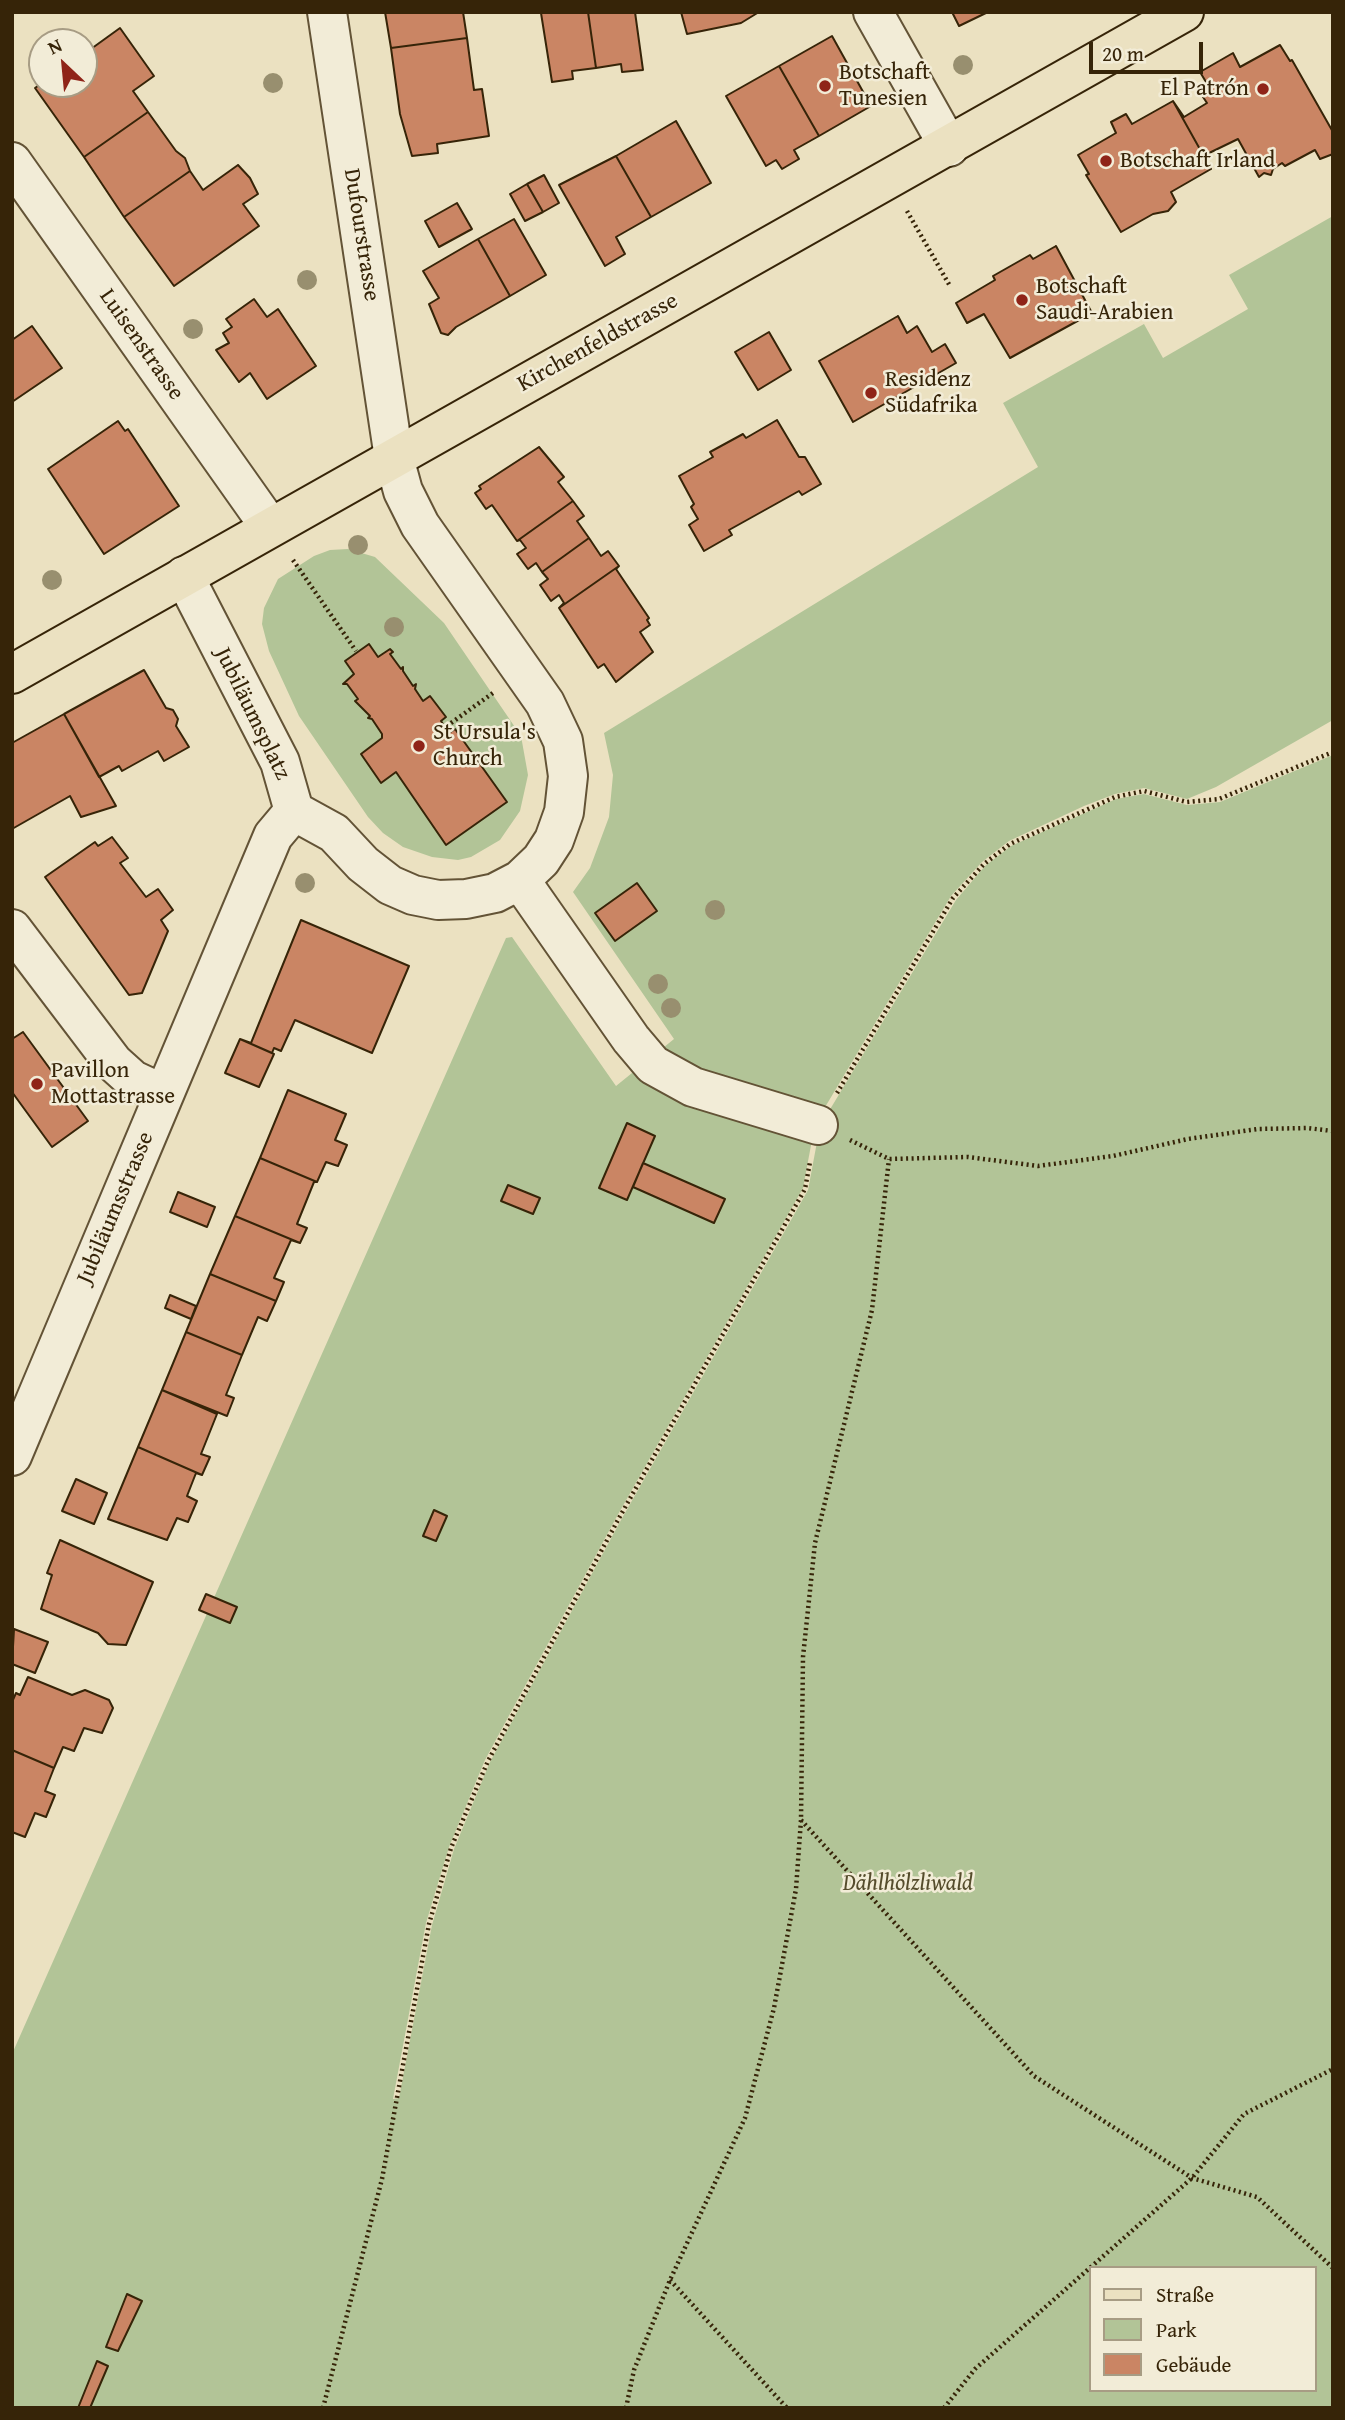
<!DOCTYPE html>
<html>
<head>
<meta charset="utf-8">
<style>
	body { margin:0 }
	#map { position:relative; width:1345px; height:2420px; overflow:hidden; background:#ebe1c1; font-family:"Gentium Book Plus",serif }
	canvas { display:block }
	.frame { position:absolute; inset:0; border:14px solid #362408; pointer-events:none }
	.legend { position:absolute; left:1089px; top:2266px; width:228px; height:126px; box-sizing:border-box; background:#f2ecd7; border:2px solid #a79c84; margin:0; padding:9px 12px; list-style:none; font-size:21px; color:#362408 }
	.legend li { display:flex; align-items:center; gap:14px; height:35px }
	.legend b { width:35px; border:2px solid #a79c84 }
	.north { position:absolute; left:28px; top:28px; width:70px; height:70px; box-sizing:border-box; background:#f2ecd7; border:2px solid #a79c84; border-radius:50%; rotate:334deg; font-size:19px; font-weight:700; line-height:28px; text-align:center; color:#362408 }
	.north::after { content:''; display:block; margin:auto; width:24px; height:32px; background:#8f2418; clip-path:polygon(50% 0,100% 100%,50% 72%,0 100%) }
	.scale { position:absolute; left:1089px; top:42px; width:114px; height:32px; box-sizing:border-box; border:4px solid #362408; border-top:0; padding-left:9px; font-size:21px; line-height:24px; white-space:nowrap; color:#362408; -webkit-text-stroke:5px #f2ecd7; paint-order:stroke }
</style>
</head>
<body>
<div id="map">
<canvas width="1345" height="2420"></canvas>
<div class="frame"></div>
<ul class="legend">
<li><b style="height:9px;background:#ebe1c1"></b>Straße</li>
<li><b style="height:19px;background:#b2c497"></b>Park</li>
<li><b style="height:19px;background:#ca8564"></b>Gebäude</li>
</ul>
<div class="north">N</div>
<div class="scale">20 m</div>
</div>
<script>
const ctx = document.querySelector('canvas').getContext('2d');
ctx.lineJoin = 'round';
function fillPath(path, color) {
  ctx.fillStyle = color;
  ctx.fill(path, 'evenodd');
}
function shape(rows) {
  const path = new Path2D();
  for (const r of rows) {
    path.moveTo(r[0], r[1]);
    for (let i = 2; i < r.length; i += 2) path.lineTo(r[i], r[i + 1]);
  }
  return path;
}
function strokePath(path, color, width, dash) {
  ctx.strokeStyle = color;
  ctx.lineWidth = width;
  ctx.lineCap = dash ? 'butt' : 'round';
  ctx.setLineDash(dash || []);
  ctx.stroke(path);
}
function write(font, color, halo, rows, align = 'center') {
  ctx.font = font + ' "Gentium Book Plus",serif';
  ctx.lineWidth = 5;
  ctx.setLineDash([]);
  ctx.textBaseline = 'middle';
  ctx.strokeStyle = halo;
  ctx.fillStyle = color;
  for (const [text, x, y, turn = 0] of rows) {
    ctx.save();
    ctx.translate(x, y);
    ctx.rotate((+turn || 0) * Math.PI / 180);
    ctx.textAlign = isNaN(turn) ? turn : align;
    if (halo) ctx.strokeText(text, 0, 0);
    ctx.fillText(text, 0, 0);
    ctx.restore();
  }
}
fillPath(shape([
	[1333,216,1333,720,1216,787,1187,799,1144,788,1115,794,1084,806,1009,841,982,862,951,896,815,1124,803,1188,616,1518,485,1760,449,1847,426,1923,393,2099,399,2098,432,1925,454,1849,490,1762,621,1520,808,1190,820,1126,956,900,985,866,1011,846,1116,799,1144,794,1187,805,1220,802,1333,755,1333,2408,12,2408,12,2054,506,938,512,937,616,1086,674,1039,573,892,590,868,609,817,613,775,604,733,1038,467,1003,403,1144,324,1163,358,1248,309,1229,275],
	[1091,2268,1315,2268,1315,2390,1091,2390],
	[348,549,375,557,444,623,521,736,528,775,520,811,500,840,471,857,458,860,432,857,403,847,383,833,368,817,299,716,269,651,262,624,264,608,278,579,314,556,330,550]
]), '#b2c497');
const building = shape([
	[463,12,467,38,391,48,385,12,463,12],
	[588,12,596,68,572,71,573,79,552,82,541,13,588,12],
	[588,12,635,12,643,70,622,72,621,64,596,68,588,12],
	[681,12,759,12,741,23,687,34,681,12],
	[952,12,988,12,959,26,952,12],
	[120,28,154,76,133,91,148,112,84,157,35,88,42,83,84,84,84,54,120,28],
	[832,36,871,106,819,136,779,66,832,36],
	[467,38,474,90,482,89,489,136,437,144,438,153,412,156,400,114,391,48,467,38],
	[1280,45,1290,61,1292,60,1333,132,1333,154,1320,159,1315,150,1285,166,1282,163,1273,169,1271,175,1264,173,1259,177,1238,139,1205,155,1211,169,1173,101,1184,117,1207,103,1203,97,1212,92,1200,72,1233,53,1240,67,1280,45],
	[779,66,819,136,794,150,799,159,782,169,776,160,766,166,726,96,779,66],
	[1173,101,1211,169,1171,192,1176,202,1168,211,1153,214,1121,232,1086,175,1089,174,1078,155,1116,133,1111,122,1126,114,1132,124,1173,101],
	[148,112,176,151,185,158,190,171,124,217,84,157,148,112],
	[676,121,711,183,651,217,616,156,676,121],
	[616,156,651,217,616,237,625,254,605,266,559,185,616,156],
	[238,165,250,178,258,194,243,204,259,226,174,286,124,217,190,171,203,190,238,165],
	[544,175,559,203,543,212,527,184,544,175],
	[527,184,543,212,525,221,510,194,527,184],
	[457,203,472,229,439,247,425,221,457,203],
	[514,219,546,275,510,296,478,239,514,219],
	[478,239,510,296,456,327,448,335,441,333,429,304,439,298,423,271,478,239],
	[1056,246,1092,313,1010,358,984,314,967,323,956,303,995,280,993,276,1030,255,1033,259,1056,246],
	[254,299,267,317,278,309,316,366,267,399,250,373,239,382,216,350,229,343,223,333,232,327,226,319,254,299],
	[898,316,907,333,917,326,932,352,945,344,956,363,853,422,819,361,898,316],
	[32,326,62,368,12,402,12,340,32,326],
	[769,332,791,370,758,390,735,352,769,332],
	[777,420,799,457,805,457,821,484,802,495,799,491,729,530,732,535,704,551,689,525,698,519,691,507,694,504,679,476,713,457,710,452,743,434,746,438,777,420],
	[118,421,125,431,128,429,179,506,104,554,48,469,118,421],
	[539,447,564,477,558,482,573,501,517,541,492,505,486,509,475,493,481,489,479,486,539,447],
	[573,501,584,516,577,521,589,538,542,572,536,563,528,569,517,554,526,548,520,540,517,541,573,501],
	[589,538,601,556,608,551,619,566,559,608,564,603,559,595,551,601,540,585,548,579,542,572,589,538],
	[619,566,616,569,649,618,647,620,650,625,640,632,653,652,616,682,604,664,598,668,559,608,619,566],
	[369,644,378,657,390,649,393,652,390,654,401,669,403,667,403,671,413,686,416,684,415,689,423,701,430,696,446,717,441,721,449,733,455,729,507,802,446,845,396,772,381,783,361,754,382,738,382,734,372,719,368,718,370,716,355,701,358,699,347,684,343,684,354,674,345,661,369,644],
	[144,670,166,708,173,710,178,719,176,726,189,747,164,761,158,751,122,771,119,766,99,777,64,714,144,670],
	[64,714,116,806,81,817,70,796,12,829,12,743,64,714],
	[112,837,128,858,120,863,146,897,158,889,173,910,161,920,168,931,142,993,129,995,45,877,95,842,98,846,112,837],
	[637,883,657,911,615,941,595,913,637,883],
	[301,920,409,966,372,1053,295,1020,281,1051,274,1048,272,1053,240,1039,251,1043,301,920],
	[23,1032,88,1121,52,1147,12,1092,12,1039,23,1032],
	[240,1039,274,1054,259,1087,225,1073,240,1039],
	[288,1090,346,1114,335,1140,347,1145,338,1166,326,1162,317,1182,260,1158,288,1090],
	[627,1123,655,1136,627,1200,599,1188,627,1123],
	[260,1158,317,1182,314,1182,297,1224,307,1228,300,1243,235,1216,260,1158],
	[643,1163,725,1199,714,1223,633,1187,643,1163],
	[508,1185,540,1198,533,1214,501,1201,508,1185],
	[178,1192,215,1207,207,1227,170,1212,178,1192],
	[235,1216,300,1243,291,1240,274,1278,284,1282,276,1301,210,1274,235,1216],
	[210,1274,276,1301,267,1321,258,1317,242,1355,186,1332,210,1274],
	[170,1295,196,1306,191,1319,165,1308,170,1295],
	[186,1332,242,1355,226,1395,234,1398,227,1416,162,1390,186,1332],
	[162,1390,217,1414,201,1454,210,1457,202,1475,138,1447,162,1390],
	[138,1447,202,1475,196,1473,187,1496,197,1501,188,1522,177,1518,167,1540,108,1519,138,1447],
	[76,1479,107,1493,94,1524,62,1511,76,1479],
	[434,1510,447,1516,436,1541,423,1536,434,1510],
	[60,1540,153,1582,126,1645,108,1644,98,1633,41,1609,52,1575,47,1573,60,1540],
	[206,1594,237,1607,230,1623,199,1610,206,1594],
	[14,1629,48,1642,35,1673,12,1664,14,1629],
	[28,1677,72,1695,85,1690,109,1700,113,1708,102,1733,84,1728,74,1751,63,1747,54,1768,12,1750,12,1702,16,1693,20,1695,28,1677],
	[12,1750,54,1768,45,1791,55,1795,46,1817,35,1813,25,1837,12,1832,12,1750],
	[127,2294,142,2301,118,2351,106,2347,127,2294],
	[97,2361,108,2366,90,2408,78,2408,97,2361]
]);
fillPath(building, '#ca8564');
strokePath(building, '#362408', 2);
const minor = shape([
	[873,12,949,147],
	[12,162,270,527],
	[184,576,280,762,294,811,334,833,363,864,390,885,413,895,438,900,466,899,495,893,520,880,541,860,554,840,564,812,568,776,563,741,545,703,420,525,403,491,394,458,327,12],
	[520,880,631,1039,653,1065,693,1087,818,1125],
	[12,929,113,1062,133,1080,163,1094],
	[12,1456,273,836,294,811]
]);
const major = shape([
	[12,674,1184,12]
]);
strokePath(minor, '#635336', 42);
strokePath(major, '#362408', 42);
strokePath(shape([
	[907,211,950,286],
	[293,560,356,651],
	[451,723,493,693],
	[837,1093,953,898,984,864,1010,844,1115,797,1144,791,1187,802,1219,799,1333,752],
	[850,1140,889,1159,968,1157,1038,1166,1113,1156,1188,1139,1258,1129,1307,1128,1333,1131],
	[801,1820,1034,2076,1192,2178,1257,2197,1333,2268],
	[670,2280,787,2408],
	[323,2408,382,2179,429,1924,451,1848,488,1761,619,1518,805,1189,810,1162],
	[626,2408,634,2370,670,2280,745,2118,774,2008,796,1889,801,1820,803,1657,815,1543,872,1310,889,1159],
	[944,2408,975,2369,1192,2178,1244,2114,1333,2069]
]), '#362408', 4.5, [2, 3.5]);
strokePath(minor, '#f2ecd7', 38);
strokePath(major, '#ebe1c1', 38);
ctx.fillStyle = '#988f6f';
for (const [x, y] of [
	[963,65],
	[273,83],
	[307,280],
	[193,329],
	[358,545],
	[52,580],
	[394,627],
	[305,883],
	[715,910],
	[658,984],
	[671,1008]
]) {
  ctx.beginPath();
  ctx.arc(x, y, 10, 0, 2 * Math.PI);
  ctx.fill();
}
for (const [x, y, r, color] of [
	[825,86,7,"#8f2418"],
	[1263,89,7,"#8f2418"],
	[1106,161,7,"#8f2418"],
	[1022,300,7,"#8f2418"],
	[871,393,7,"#8f2418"],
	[419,746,7,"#8f2418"],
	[37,1084,7,"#8f2418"]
]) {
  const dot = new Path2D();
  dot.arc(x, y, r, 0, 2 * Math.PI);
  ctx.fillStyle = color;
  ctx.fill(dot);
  strokePath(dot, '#f2ecd7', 2.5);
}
write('23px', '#362408', '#f2ecd7', [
	["Botschaft",839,73],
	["Tunesien",839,99],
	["El Patrón",1249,89,"right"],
	["Botschaft Irland",1120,161],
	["Botschaft",1036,287],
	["Saudi-Arabien",1036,313],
	["Residenz",885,380],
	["Südafrika",885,406],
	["St Ursula's",433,733],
	["Church",433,759],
	["Pavillon",51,1071],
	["Mottastrasse",51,1097]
], 'left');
write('23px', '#362408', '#f2ecd7', [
	["Dufourstrasse",361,235,81],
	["Kirchenfeldstrasse",598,343,-29],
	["Luisenstrasse",141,345,55],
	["Jubiläumsplatz",252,714,64],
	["Jubiläumsstrasse",116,1208,-67]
]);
write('italic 23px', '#554c2c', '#f2ecd7', [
	["Dählhölzliwald",908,1884]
]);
</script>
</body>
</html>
